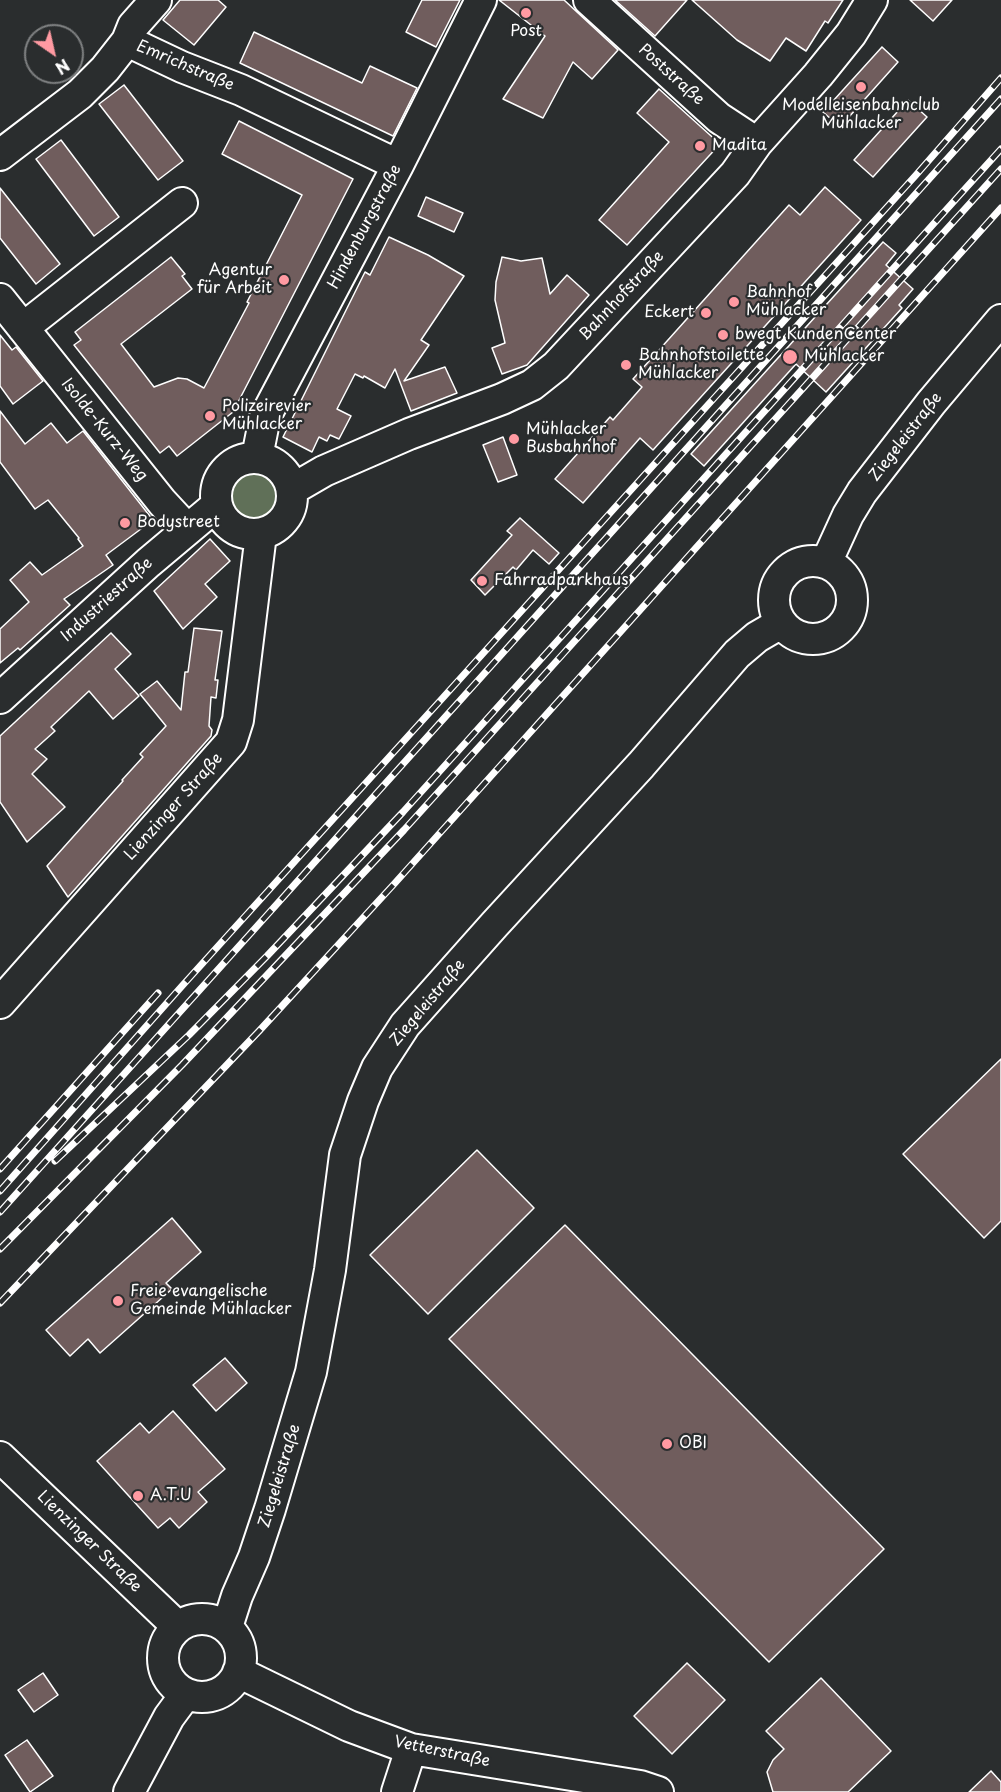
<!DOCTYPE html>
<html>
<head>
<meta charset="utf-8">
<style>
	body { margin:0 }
	#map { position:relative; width:1001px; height:1792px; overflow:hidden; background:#2a2d2e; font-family:"Playpen Sans",sans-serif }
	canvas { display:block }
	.north { position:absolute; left:24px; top:24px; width:60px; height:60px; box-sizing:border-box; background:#2a2d2e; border:2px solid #7f8182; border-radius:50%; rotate:146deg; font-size:16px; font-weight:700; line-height:24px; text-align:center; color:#fff }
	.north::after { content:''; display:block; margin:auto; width:21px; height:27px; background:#ff9aa2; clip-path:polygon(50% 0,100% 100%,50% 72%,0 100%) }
</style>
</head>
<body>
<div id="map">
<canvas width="1001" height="1792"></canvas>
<div class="north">N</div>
</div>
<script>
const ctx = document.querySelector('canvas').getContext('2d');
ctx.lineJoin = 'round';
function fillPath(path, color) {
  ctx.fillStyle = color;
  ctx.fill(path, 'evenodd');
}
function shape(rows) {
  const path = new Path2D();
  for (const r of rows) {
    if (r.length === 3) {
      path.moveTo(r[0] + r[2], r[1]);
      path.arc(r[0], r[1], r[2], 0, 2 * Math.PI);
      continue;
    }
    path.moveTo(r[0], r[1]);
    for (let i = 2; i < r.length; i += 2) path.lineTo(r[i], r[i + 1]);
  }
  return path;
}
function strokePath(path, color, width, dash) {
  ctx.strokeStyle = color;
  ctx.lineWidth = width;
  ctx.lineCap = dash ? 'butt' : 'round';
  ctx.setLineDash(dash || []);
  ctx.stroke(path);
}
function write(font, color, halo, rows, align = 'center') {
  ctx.font = font + ' "Playpen Sans",sans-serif';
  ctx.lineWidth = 4.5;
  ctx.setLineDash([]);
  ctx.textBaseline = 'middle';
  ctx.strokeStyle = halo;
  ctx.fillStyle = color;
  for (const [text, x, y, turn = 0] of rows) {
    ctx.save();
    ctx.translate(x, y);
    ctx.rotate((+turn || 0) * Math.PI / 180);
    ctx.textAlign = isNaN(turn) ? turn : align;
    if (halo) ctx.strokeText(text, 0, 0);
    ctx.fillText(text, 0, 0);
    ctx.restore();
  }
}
fillPath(shape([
	[254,495,24]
]), '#607058');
const building = shape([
	[180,0,218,0,226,7,194,45,163,20,180,0],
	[422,0,460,0,436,47,406,32,422,0],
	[499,0,564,0,618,50,592,79,573,62,543,118,503,99,545,36,499,0],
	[615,0,687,0,655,36,615,0],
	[692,0,843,0,828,23,825,21,806,51,786,38,770,61,737,40,692,0],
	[910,0,952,0,933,21,910,0],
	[254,32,362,83,370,66,417,88,393,136,240,63,254,32],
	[882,47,898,62,840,127,823,112,882,47],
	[124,85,183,161,158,180,99,104,124,85],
	[659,89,720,144,627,245,599,220,669,142,637,113,659,89],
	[908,100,927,117,873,177,854,160,908,100],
	[239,121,353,179,233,412,177,456,169,446,160,453,74,345,81,340,75,332,171,257,185,274,182,276,192,289,121,344,154,387,178,378,187,379,204,388,249,303,247,302,302,195,222,154,239,121],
	[61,140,119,217,94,236,36,159,61,140],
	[825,187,861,220,653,450,640,438,583,503,555,479,610,417,613,420,642,387,633,379,789,205,800,215,825,187],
	[0,188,60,264,36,284,0,238,0,188],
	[426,197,463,213,454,232,418,216,426,197],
	[389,237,428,255,464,276,421,340,429,345,404,381,445,367,457,393,411,411,395,369,385,388,364,376,363,378,355,374,337,409,351,416,339,439,330,435,327,441,319,437,312,452,283,437,365,272,370,275,389,237],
	[883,242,896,253,886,265,913,289,899,305,902,308,826,392,796,364,704,466,691,454,883,242],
	[502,257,521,261,542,258,550,294,567,275,589,295,527,365,502,374,492,348,505,343,495,300,496,282,502,257],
	[0,335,12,350,16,347,43,381,13,404,0,386,0,335],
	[0,411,25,444,51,423,67,443,83,431,153,520,106,555,113,565,64,599,70,605,20,650,18,648,0,663,0,629,29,602,10,580,30,562,42,575,83,546,78,539,79,538,48,500,35,509,0,462,0,411],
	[503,437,517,475,498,482,483,445,503,437],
	[520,518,559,553,549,564,533,550,516,570,513,567,485,595,471,580,512,535,507,531,520,518],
	[210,539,230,561,205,584,217,597,183,629,154,591,210,539],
	[194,628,222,631,215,680,218,680,216,698,211,697,209,726,212,730,211,736,68,897,47,866,123,781,122,780,143,757,140,754,166,726,140,694,157,681,181,710,185,672,188,672,194,628],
	[111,633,131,654,115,669,139,696,113,719,89,691,51,727,55,731,35,749,47,759,32,774,65,807,27,842,0,802,0,736,111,633],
	[1001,1059,1001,1221,984,1238,903,1154,1001,1059],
	[477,1150,534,1208,428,1314,370,1255,477,1150],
	[172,1218,201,1252,166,1283,172,1289,100,1353,88,1339,70,1356,46,1330,172,1218],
	[565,1225,884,1549,769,1662,449,1339,565,1225],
	[225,1358,247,1383,216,1411,193,1385,225,1358],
	[173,1411,225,1469,198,1492,207,1502,179,1528,170,1518,158,1528,97,1461,140,1423,149,1433,173,1411],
	[687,1663,725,1700,672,1754,634,1716,687,1663],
	[43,1673,58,1695,34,1712,18,1690,43,1673],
	[821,1678,891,1751,848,1792,773,1792,767,1772,773,1760,784,1749,766,1731,821,1678],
	[27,1740,53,1776,30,1792,5,1755,27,1740],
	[991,1771,1001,1782,1001,1792,969,1792,991,1771]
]);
fillPath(building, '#705d5d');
strokePath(building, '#fff', 1.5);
const minor = shape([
	[589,0,719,118,757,143],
	[127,41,133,26,156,0],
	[0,155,80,94,105,69,127,41,182,67,241,90,398,165],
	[0,299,162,502,187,529],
	[23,328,182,203],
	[257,457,265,417,398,165,481,0],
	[254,496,38],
	[293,489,324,471,409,434,502,399,532,385,556,366,735,174,757,143,818,75,851,34,872,0],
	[813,600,39],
	[826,563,848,515,862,492,931,403,1001,320],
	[0,698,148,563,217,505],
	[0,1003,231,742,238,720,261,534],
	[0,1457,178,1627],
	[202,1658,39],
	[227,1627,237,1596,254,1557,270,1509,311,1372,330,1270,345,1155,363,1101,377,1068,405,1025,494,925,641,765,737,654,757,637,781,623],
	[238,1672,349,1726,411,1749,640,1786,658,1792],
	[129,1792,169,1717,186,1694],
	[397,1792,411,1749]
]);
strokePath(minor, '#fff', 34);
strokePath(minor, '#2a2d2e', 30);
const rail = shape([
	[55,1161,189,1035,267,956,403,812,1001,149],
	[0,1169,158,993],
	[0,1191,182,986,916,175,1001,78],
	[0,1212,1001,99],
	[0,1249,182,1065,404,830,1001,169],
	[0,1303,260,1030,395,883,1001,208]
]);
strokePath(rail, '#fff', 7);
strokePath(rail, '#2a2d2e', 4.5, [14]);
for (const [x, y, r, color] of [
	[526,13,6,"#ff9aa2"],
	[861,87,6,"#ff9aa2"],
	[700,146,6,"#ff9aa2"],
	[284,280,6,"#ff9aa2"],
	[734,302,6,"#ff9aa2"],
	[706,313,6,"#ff9aa2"],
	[723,335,6,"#ff9aa2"],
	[790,357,8,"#ff9aa2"],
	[626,365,6,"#ff9aa2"],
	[210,416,6,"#ff9aa2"],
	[514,439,6,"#ff9aa2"],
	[125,523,6,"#ff9aa2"],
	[482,581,6,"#ff9aa2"],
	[118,1301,6,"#ff9aa2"],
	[667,1444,6,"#ff9aa2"],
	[138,1496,6,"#ff9aa2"]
]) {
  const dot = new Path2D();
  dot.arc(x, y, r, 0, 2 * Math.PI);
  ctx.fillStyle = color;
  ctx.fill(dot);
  strokePath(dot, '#2a2d2e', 2);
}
write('16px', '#fff', '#2a2d2e', [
	["Post",526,32,"center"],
	["Modelleisenbahnclub",861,106,"center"],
	["Mühlacker",861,124,"center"],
	["Madita",712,146],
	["Agentur",272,271,"right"],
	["für Arbeit",272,289,"right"],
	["Bahnhof",746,293],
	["Mühlacker",746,311],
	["Eckert",694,313,"right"],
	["bwegt KundenCenter",735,335],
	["Bahnhofstoilette",638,356],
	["Mühlacker",638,374],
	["Mühlacker",804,357],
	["Polizeirevier",222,407],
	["Mühlacker",222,425],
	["Mühlacker",526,430],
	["Busbahnhof",526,448],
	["Bodystreet",137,523],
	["Fahrradparkhaus",494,581],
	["Freie evangelische",130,1292],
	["Gemeinde Mühlacker",130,1310],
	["OBI",679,1444],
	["A.T.U",150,1496]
], 'left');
write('16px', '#fff', '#2a2d2e', [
	["Emrichstraße",185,66,23],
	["Poststraße",671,75,42],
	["Hindenburgstraße",365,227,-62],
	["Bahnhofstraße",622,296,-47],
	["Isolde-Kurz-Weg",104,430,51],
	["Ziegeleistraße",906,437,-52],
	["Industriestraße",107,600,-42],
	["Lienzinger Straße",174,807,-48],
	["Ziegeleistraße",428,1003,-50],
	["Ziegeleistraße",280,1476,-73],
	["Lienzinger Straße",89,1542,44],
	["Vetterstraße",442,1752,12]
]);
</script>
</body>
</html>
